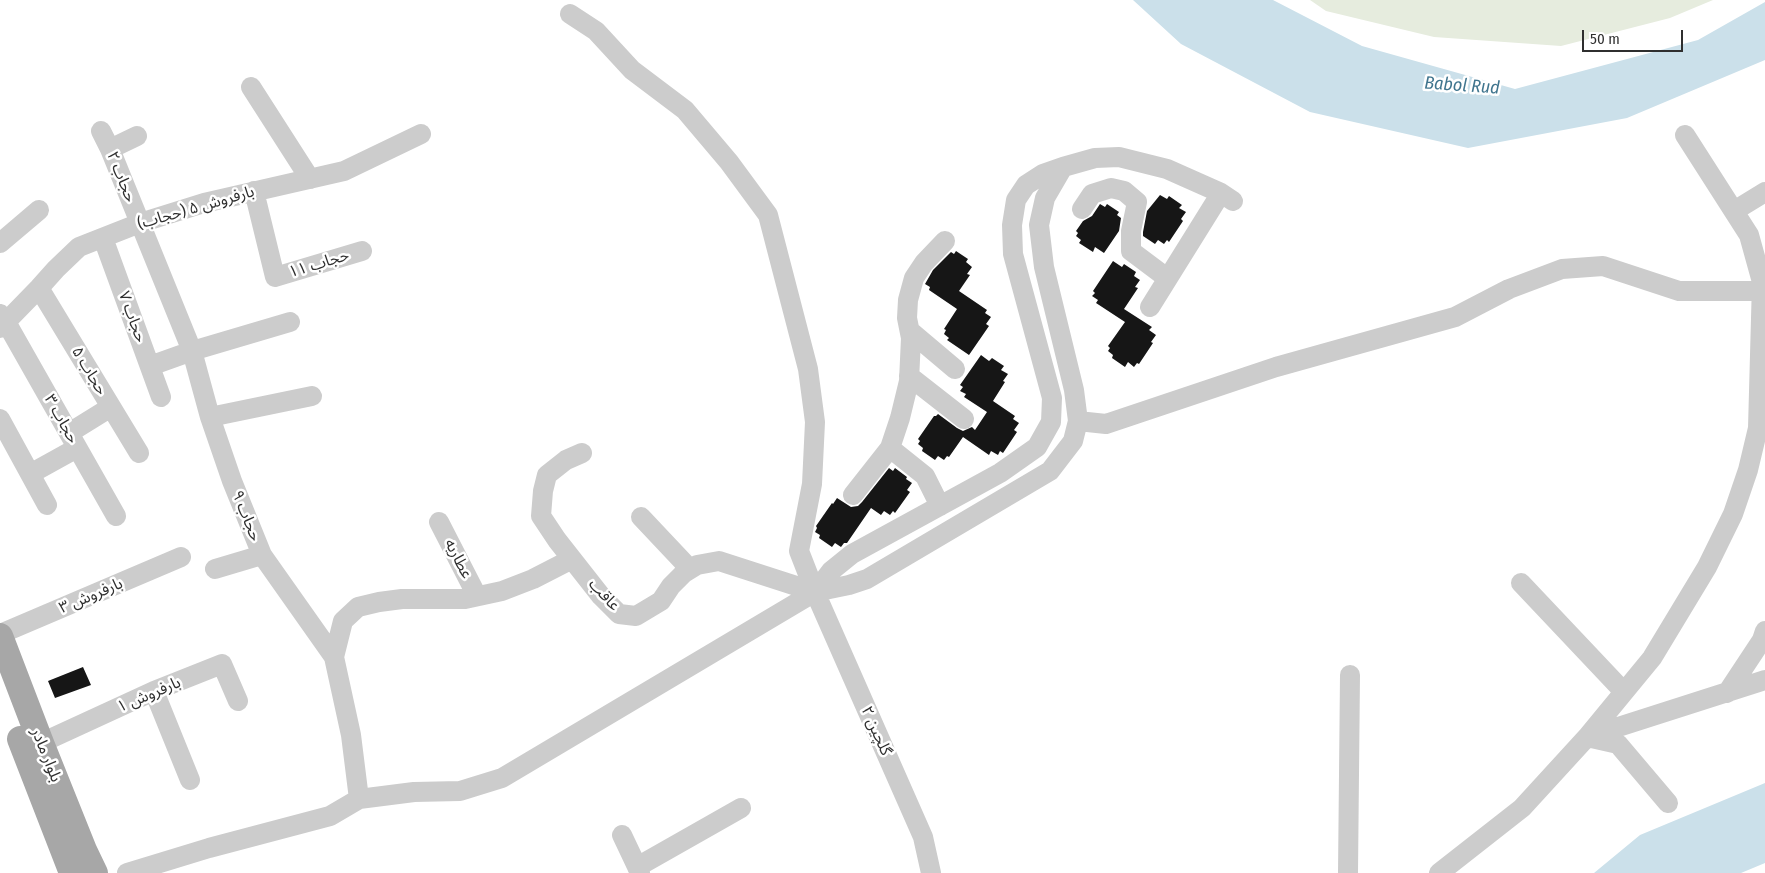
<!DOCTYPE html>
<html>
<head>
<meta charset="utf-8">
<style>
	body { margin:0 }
	#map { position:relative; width:1765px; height:873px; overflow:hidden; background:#fff; font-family:"Fira Sans Condensed",sans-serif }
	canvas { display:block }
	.scale { position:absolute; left:1582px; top:30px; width:101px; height:22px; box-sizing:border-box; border:2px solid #2f2f2f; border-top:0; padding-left:6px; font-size:15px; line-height:18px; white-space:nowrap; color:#2f2f2f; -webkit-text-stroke:4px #fff; paint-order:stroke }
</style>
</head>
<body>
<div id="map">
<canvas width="1765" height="873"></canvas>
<div class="scale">50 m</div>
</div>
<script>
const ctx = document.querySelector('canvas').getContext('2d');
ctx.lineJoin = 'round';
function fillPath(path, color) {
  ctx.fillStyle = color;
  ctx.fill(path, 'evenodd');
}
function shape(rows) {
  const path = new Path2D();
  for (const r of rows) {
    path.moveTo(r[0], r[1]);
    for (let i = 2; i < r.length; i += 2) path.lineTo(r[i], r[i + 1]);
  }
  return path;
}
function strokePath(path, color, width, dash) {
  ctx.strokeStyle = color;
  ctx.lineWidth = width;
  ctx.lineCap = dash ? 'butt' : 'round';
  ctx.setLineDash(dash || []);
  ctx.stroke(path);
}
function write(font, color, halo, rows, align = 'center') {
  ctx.font = font + ' "Fira Sans Condensed","Noto Sans Arabic",sans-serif';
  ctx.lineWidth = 5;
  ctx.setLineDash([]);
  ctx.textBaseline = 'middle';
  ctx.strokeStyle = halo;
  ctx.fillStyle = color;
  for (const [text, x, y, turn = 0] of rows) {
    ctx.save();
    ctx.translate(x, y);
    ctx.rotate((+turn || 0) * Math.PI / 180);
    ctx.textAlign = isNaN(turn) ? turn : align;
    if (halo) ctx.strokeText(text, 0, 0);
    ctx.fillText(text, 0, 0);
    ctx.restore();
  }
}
fillPath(shape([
	[1310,0,1713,0,1670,18,1561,46,1434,37,1326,11]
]), '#e6ecde');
fillPath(shape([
	[1133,0,1273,0,1362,46,1515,89,1698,40,1765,2,1765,60,1627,118,1468,148,1310,112,1181,44],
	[1765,783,1765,863,1741,873,1594,873,1640,835]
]), '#cbe0ea');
fillPath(shape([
	[1160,195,1167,199,1169,196,1182,205,1179,208,1186,212,1181,219,1183,221,1169,242,1167,240,1164,244,1158,240,1155,244,1143,236,1143,232,1147,211],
	[1100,204,1105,207,1107,204,1119,212,1117,215,1121,218,1119,231,1104,253,1095,247,1093,252,1079,243,1081,240,1076,236,1078,233,1076,231,1083,221,1092,216],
	[956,251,968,259,966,262,972,267,967,274,970,275,959,291,987,310,985,313,991,317,986,324,989,326,969,355,947,340,949,338,944,334,946,330,944,329,957,309,929,290,930,287,925,284,933,270,951,252,954,254],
	[1113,261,1122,267,1124,264,1136,272,1134,276,1140,280,1135,287,1138,288,1124,309,1152,327,1149,330,1156,335,1151,342,1153,343,1139,364,1137,363,1134,367,1128,362,1125,367,1112,358,1113,355,1108,351,1110,348,1108,346,1125,322,1096,303,1098,300,1092,296,1095,293,1093,291],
	[981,355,989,361,992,358,1004,366,1001,370,1008,374,1003,381,1005,382,993,401,1015,416,1013,419,1019,423,1014,430,1017,432,1003,453,1000,451,998,455,991,451,989,455,963,437,949,457,947,456,944,460,938,456,935,460,922,451,923,448,918,444,920,441,918,439,934,416,936,416,938,414,957,428,963,431,972,427,975,430,987,412,964,397,966,394,960,391,963,387,960,385],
	[889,468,893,471,895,468,907,477,906,479,912,483,907,490,910,492,895,513,893,511,890,515,884,511,881,515,871,508,847,543,844,543,841,547,835,543,832,547,819,538,820,535,815,532,817,528,816,526,832,503,833,504,837,498,851,507,858,506,862,502],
	[83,667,91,685,55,698,48,681]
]), '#161616');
strokePath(shape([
	[570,14,596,31,632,70,685,110,729,162,768,215,808,369,815,422,812,484,799,551,815,592,923,837,931,873],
	[251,87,310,179],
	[101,131,110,149,192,351,210,417,232,481,262,555,334,657,351,735,359,799],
	[110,149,137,136],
	[254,191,275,277,362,251],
	[1082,209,1092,194,1111,188,1124,191,1137,202,1131,231,1131,251,1167,278],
	[1734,211,1765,192],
	[103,238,161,397],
	[0,243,39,210],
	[39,288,139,453],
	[1150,307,1221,193],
	[0,314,6,322,116,516],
	[0,328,39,288,56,269,79,247,140,223,204,203,344,171,421,134],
	[910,331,955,369],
	[150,366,192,351,290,322],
	[909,376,964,419],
	[210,417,312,396],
	[0,419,47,505],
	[1078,421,1106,424,1276,367,1455,317,1509,289,1562,269,1603,266,1679,291,1762,291],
	[69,433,111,407],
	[890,448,925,476,940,506],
	[582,453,566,460,547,475,543,491,541,516,557,540,601,596,619,614,636,616,661,601,671,586,684,573,697,565,719,561,815,592],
	[30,474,77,448],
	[853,495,890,448,900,418,909,381,911,338,907,318,908,300,914,278,924,263,945,241],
	[641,517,690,569],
	[439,522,477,596],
	[215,569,262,555],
	[1521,583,1624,692],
	[815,592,831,571,852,554,1000,473,1037,447,1051,422,1052,398,1013,254,1012,225,1016,200,1026,185,1043,174,1063,167,1095,158,1119,157,1167,169,1221,193,1233,201],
	[0,634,181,557],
	[334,657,343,621,358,607,379,602,402,599,465,599,502,591,533,579,572,559],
	[154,691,190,780],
	[1727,693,1762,640,1765,631],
	[41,743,154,691,222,664,238,701],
	[1668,803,1618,744,1587,737,1765,680],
	[622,835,640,873],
	[637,867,741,808],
	[127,873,209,848,330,816,359,799,414,792,460,791,502,778,815,592,849,585,867,579,1050,471,1073,441,1078,421,1074,390,1044,267,1039,225,1045,198,1063,167],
	[1348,873,1350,675],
	[1439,873,1522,808,1587,737,1652,658,1707,567,1733,514,1748,470,1758,428,1762,282,1749,235,1685,135]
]), '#ccc', 20);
strokePath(shape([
	[0,636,41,743,84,850,95,873],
	[20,739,72,873]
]), '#a7a7a7', 26);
write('16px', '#2f2f2f', '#fff', [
	["حجاب ۲",121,177,68],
	["بارفروش ۵ (حجاب)",196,208,-16],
	["حجاب ۱۱",319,264,-17],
	["حجاب ۷",132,317,70],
	["حجاب ۵",89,371,59],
	["حجاب ۳",61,419,61],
	["حجاب ۹",246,516,68],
	["عطاریه",458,559,63],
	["عاقب",604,595,47],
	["بارفروش ۳",91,596,-23],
	["بارفروش ۱",149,695,-23],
	["گلچین ۲",876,731,66],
	["بلوار مادر",46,755,68]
]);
write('italic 18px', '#40758e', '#fff', [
	["Babol Rud",1462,86,4]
]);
</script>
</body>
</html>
